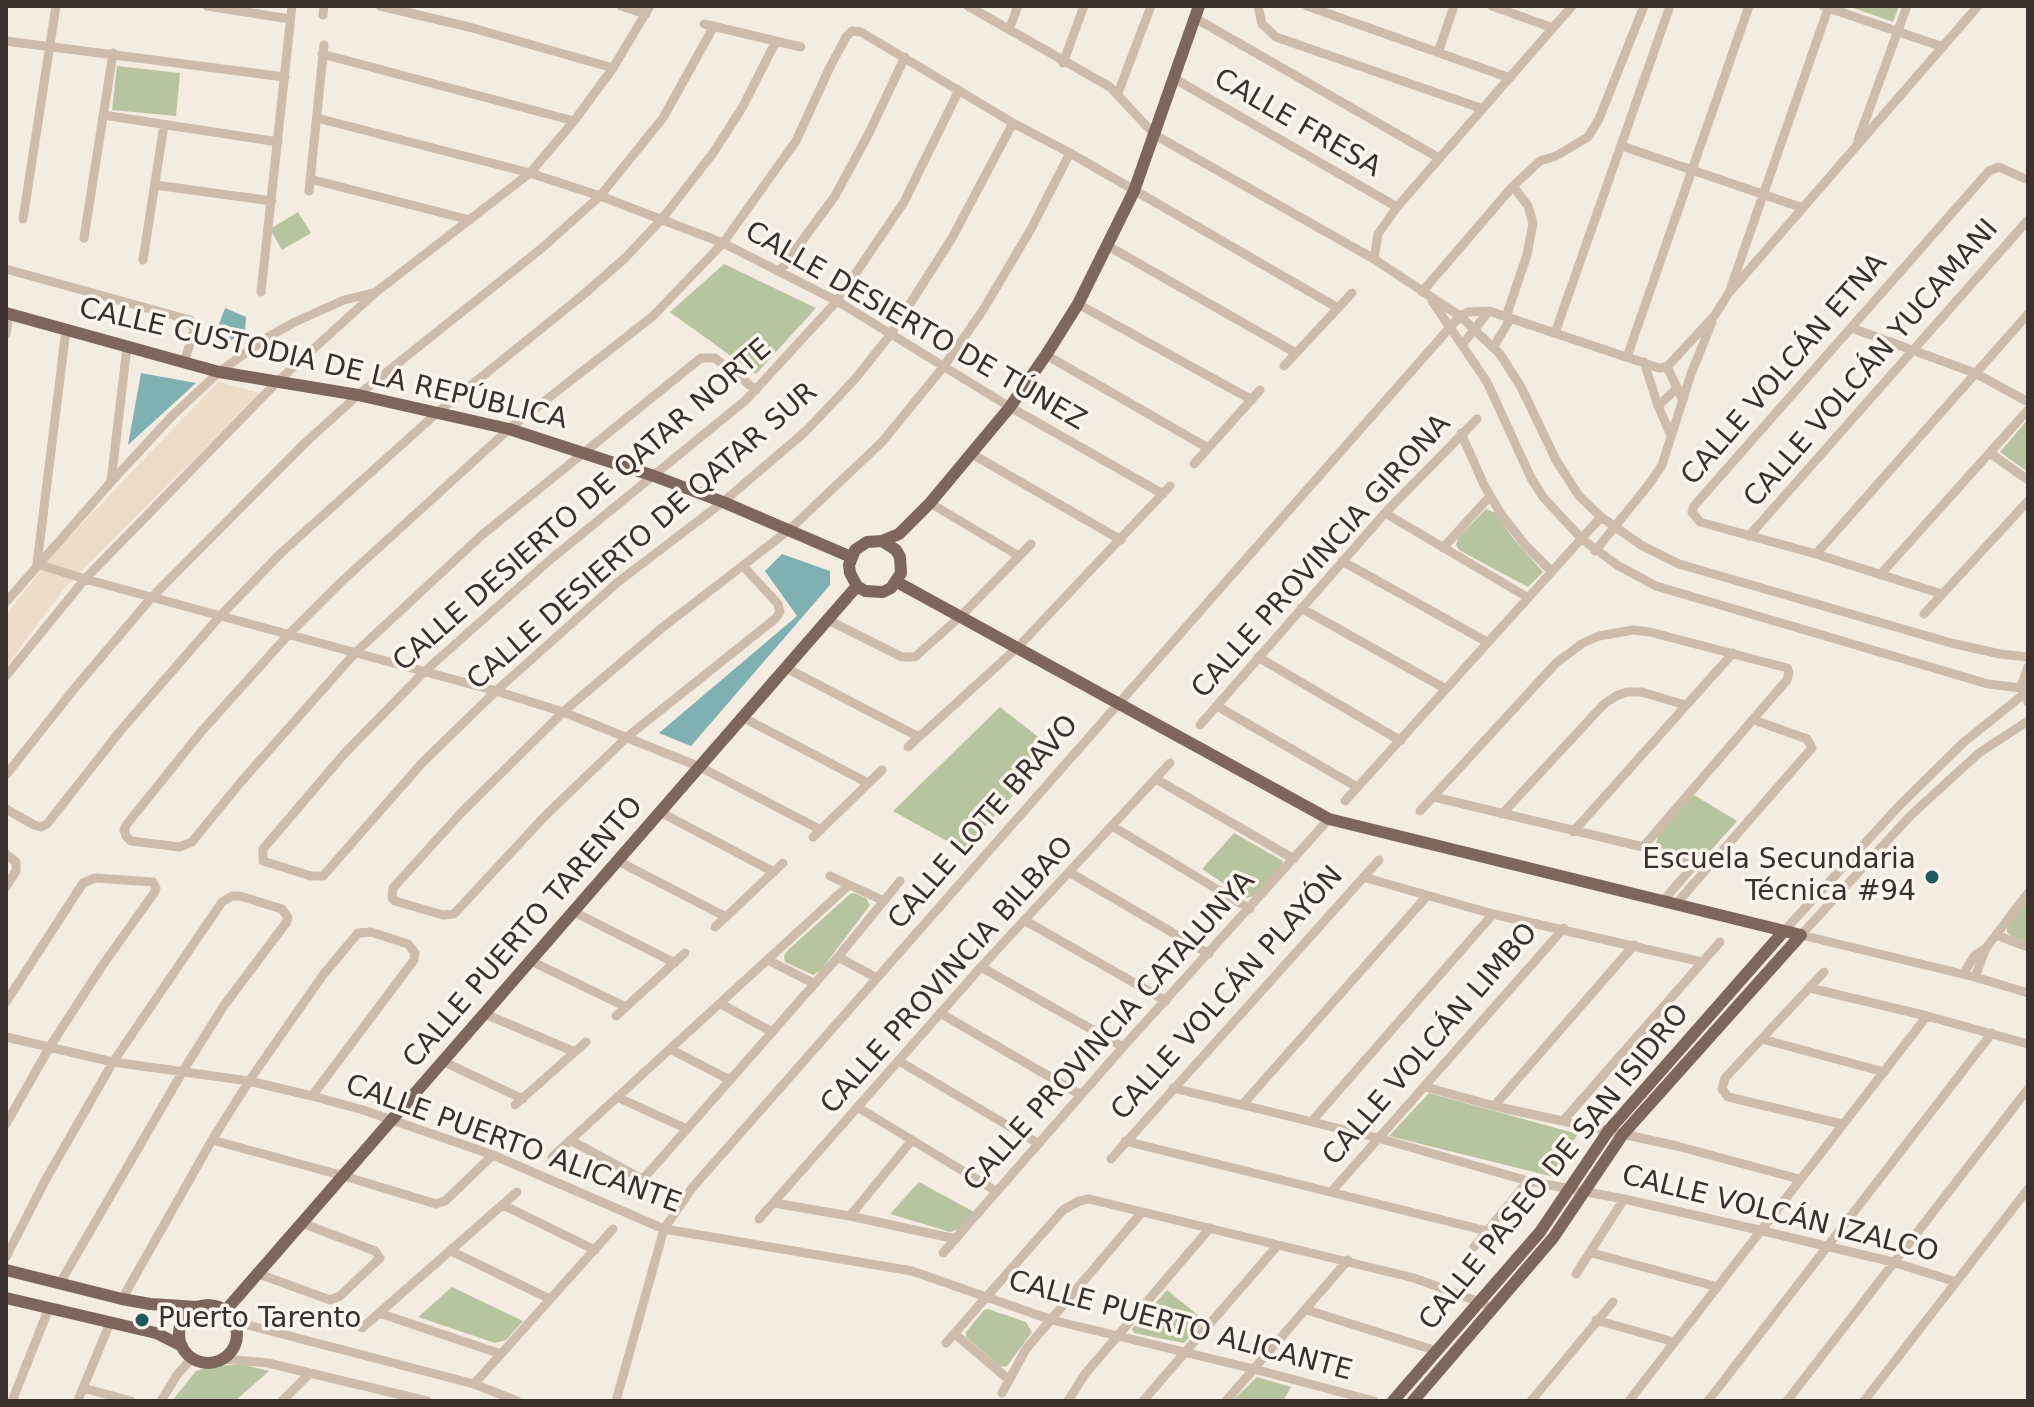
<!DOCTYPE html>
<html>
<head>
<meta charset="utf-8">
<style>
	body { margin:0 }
	#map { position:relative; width:2034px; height:1407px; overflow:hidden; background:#f4ebe1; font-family:"DejaVu Sans",sans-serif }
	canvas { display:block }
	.frame { position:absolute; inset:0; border:8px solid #3b302b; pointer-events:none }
</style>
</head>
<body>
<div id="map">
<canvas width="2034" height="1407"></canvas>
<div class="frame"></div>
</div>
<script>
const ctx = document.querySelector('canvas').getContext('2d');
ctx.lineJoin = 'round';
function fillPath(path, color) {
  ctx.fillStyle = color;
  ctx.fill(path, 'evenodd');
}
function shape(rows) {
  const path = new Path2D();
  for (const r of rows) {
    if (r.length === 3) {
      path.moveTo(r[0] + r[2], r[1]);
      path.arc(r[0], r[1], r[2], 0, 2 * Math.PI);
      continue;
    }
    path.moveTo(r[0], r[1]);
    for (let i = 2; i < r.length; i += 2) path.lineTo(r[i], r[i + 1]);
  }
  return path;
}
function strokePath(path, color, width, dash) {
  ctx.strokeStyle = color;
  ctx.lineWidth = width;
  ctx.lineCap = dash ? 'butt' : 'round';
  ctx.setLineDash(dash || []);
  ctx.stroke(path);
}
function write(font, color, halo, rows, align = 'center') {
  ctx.font = font + ' "DejaVu Sans",sans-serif';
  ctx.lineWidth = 7;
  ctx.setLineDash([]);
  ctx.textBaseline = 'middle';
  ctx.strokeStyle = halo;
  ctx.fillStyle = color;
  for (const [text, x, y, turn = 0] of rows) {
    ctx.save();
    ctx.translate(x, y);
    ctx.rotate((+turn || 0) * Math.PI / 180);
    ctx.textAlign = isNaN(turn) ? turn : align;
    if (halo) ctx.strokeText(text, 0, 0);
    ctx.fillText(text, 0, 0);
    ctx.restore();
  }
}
fillPath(shape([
	[1848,6,1899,6,1893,22],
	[117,66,180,73,176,116,112,110],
	[298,212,311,233,282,250,270,229],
	[724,264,816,308,756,374,670,312],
	[2028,419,2028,472,2000,452],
	[1486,509,1496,513,1512,537,1543,572,1528,587,1459,550,1456,545,1458,538],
	[1000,707,1055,750,963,850,893,811],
	[1694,795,1737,821,1705,857,1696,858,1660,848,1656,844,1658,835],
	[1234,833,1283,861,1282,866,1256,895,1251,897,1245,898,1202,869],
	[854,893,866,898,870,905,821,970,813,975,785,962,784,956,787,951,850,894],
	[2028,901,2028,942,2011,936,2007,932,2007,925],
	[1429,1093,1578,1134,1550,1176,1389,1136],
	[919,1182,974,1212,959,1229,950,1232,890,1214],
	[452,1287,523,1321,506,1340,495,1343,418,1317],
	[1167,1290,1205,1321,1184,1343,1134,1333,1132,1329],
	[988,1309,1026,1322,1032,1332,1007,1366,1001,1367,966,1337,966,1332,984,1310],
	[240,1364,269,1371,235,1401,172,1401,196,1371,209,1367],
	[1257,1377,1291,1387,1283,1401,1232,1401]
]), '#b8c4a0');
fillPath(shape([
	[218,382,260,393,66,586,6,667,6,615,57,550]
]), '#ecdcc8');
fillPath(shape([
	[225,308,246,317,245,331,225,344,213,341],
	[141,373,196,383,128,445],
	[782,554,830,571,830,585,691,746,659,733,797,616,765,571]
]), '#7fb0b2');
strokePath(shape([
	[207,6,290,19],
	[380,6,469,27,613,68],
	[621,6,646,14],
	[968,6,1110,87,1155,135,1374,259,1460,316,1500,354,1521,387,1556,460,1579,496,1601,517,1641,545,1679,564,1951,643,2000,654,2028,657],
	[1258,6,1262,24,1276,37,1483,109],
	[1307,6,1510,78],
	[1492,6,1553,28],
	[1823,6,1943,47],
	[323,15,324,6],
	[1195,18,1439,158],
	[704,24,801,47],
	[1009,30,1018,6],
	[6,41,285,77],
	[1438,53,1454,6],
	[322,54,574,121],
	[1063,63,1084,6],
	[1175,79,1397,207],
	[959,90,904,202,837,301,746,400,551,559,425,671,344,754,263,849,263,861,311,876,323,876,422,763,496,691,618,582,723,502,806,431,855,379,890,335,952,238,1013,123],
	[1118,93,1151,6],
	[103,115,278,142],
	[317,118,530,173,600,196,723,243,837,301,1010,407,1163,494],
	[1858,140,1907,6],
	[1622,146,1803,208],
	[310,179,470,220],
	[155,185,272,201],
	[309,191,324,45],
	[23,219,56,6],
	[84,238,113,53],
	[1108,246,1296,353],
	[1374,259,1378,234,1397,207,1572,6],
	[143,260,164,125],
	[6,269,190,320,194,331,184,362],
	[780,271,835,196,868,135,905,57],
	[1730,290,1829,6],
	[261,292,292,6],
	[1422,292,1513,186],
	[1432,301,1487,382,1531,478,1543,497,1582,539,1617,565,1656,586,1988,684,2022,688],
	[1078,304,1252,400],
	[1506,317,1527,255,1533,223,1528,206,1513,186,1540,161,1556,156,1588,137,1599,119,1644,6],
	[1852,328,1975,373,2028,402],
	[66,330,37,564,85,579,496,691,563,712,700,767,821,830],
	[1555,333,1670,6],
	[6,334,9,314],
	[1462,345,1489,311],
	[1494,346,1511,318],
	[1046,355,1208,448],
	[1627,357,1749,6],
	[1644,362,1658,406,1671,435],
	[1284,366,1352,293],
	[1667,367,1715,315,1728,294,1978,6],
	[1667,367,1683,400],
	[756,390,715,358,701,358,482,535,355,653,240,783,192,842,180,847,131,841,126,836,124,830,127,824,201,732,289,634,340,583,509,429,653,316,723,243,796,141,830,67,846,37,852,31,861,32,1013,123,1070,153,1338,308],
	[1658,406,1676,389],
	[1461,433,1484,485,1501,514,1526,546,1551,571],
	[1990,453,2028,480],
	[972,454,1121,540],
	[1194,464,1260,390],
	[111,482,127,347],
	[930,503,1019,556],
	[1385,513,1527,597],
	[1749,536,2028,220],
	[1443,548,1490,496],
	[1595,551,1650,483,1662,465,1691,374,1712,322],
	[1816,554,2028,314],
	[1342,561,1487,642],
	[743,566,778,604,780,612,775,619,627,737,544,817,454,914,443,915,395,901,392,898,393,888,461,813,563,712,663,627,789,530,882,442,944,366,983,310,1031,229,1070,153],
	[1880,575,2028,410],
	[1942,594,1816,554,1700,522,1692,512,1694,506,1989,171,1999,167,2028,180],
	[6,602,111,482,172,416,219,372,268,337,295,322,344,300,373,293],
	[1301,608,1446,689],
	[1924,614,2028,501],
	[828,620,902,657,915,657,962,615,1031,544],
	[1258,657,1401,741],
	[2028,667,2022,684,2028,702],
	[786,668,919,737],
	[6,676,85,579,276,383,376,292,530,173,574,121,613,68,650,6],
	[1217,706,1357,787],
	[744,718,868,783],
	[2028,721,1979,753,1911,815,1801,935,1975,977,2028,993],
	[1200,725,1385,513,1477,419],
	[908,747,1018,647,1170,486],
	[6,775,74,689,152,597,305,443,358,395,542,248,600,196,663,118,714,26],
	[1156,779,1294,859],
	[1434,797,1643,847,1705,870],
	[1345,801,1601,517],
	[6,809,34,825,41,827,47,824,121,730,221,615,281,553,438,412,583,295,625,258,662,219,713,153,742,108,776,41],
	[1420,811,1556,663,1583,643,1599,636,1633,630,1650,632,1787,668,1789,672,1787,680,1643,847],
	[660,812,774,872],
	[1502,814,1604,704,1616,696,1627,692,1642,692,1685,705],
	[1112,826,1250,909],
	[1573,832,1733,653],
	[813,837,882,770],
	[6,854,16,862,16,871,6,887],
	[618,861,726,917],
	[1069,872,1209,954],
	[830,876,884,901],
	[1363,877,1493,914,1702,962],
	[1663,901,1693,866],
	[1676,904,1812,748,1807,739,1754,720],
	[574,912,675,963],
	[1024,920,1166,1001],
	[715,927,783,863],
	[1784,931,1899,806,1964,742,2024,694],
	[1996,935,2028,947],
	[838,957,877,978],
	[768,960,815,984],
	[531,961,626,1007],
	[981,967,1123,1047],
	[1824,972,1725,1078,1722,1089,1728,1097,1842,1124],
	[1963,974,1975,955,1986,948,2028,893],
	[1975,977,1986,948],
	[1810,988,1927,1016,2028,1044],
	[6,1002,83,883,95,878,153,882,156,888,154,893,102,966,49,1048,6,1124],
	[721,1004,772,1032],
	[940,1013,1081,1095],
	[485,1014,575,1052],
	[616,1016,685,953],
	[6,1037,113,1062,249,1081,312,1096,363,1110,493,1155,664,1229,912,1271,1052,1320,1254,1369,1374,1401],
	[1762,1039,1884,1072],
	[670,1049,730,1080],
	[899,1061,1039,1144],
	[444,1062,523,1099],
	[1426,1087,1494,1106,1677,1146,1799,1179],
	[1173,1088,1378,1138,1528,1181,1624,1199,1763,1231,1893,1262,1956,1282],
	[617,1097,687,1129],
	[1243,1104,1427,896],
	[515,1105,586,1042],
	[1494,1106,1634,945],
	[859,1108,996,1191],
	[1312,1121,1493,914],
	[1563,1121,1720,942],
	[212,1140,344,1176,436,1204,445,1201,493,1155],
	[570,1140,642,1179],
	[1125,1141,1487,1231],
	[552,1157,849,885],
	[1111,1159,1379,860],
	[1332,1191,1564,928],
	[629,1195,838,957,900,881],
	[774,1203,850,1216,956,1239],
	[503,1205,595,1250],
	[850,1216,912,1140],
	[759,1219,981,967,1170,763],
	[1474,1247,1528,1181],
	[451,1251,550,1299],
	[943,1253,1123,1047,1329,819],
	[1592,1253,1718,1287],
	[6,1257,46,1179,113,1062,222,902,232,896,240,896,282,909,288,918,286,923,223,1007,183,1071,60,1283],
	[259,1274,330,1300,340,1296,380,1258,375,1251,302,1223],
	[1576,1274,1624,1199],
	[122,1299,212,1140,249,1081,323,975,358,933,371,932,408,944,415,953,414,960,312,1096],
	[1307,1310,1437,1351],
	[379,1313,501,1354],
	[1596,1320,1674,1342],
	[236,1322,474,1384,517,1401],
	[362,1328,517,1192],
	[955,1334,1008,1379],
	[946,1343,1063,1210,1079,1201,1089,1199,1414,1278,1485,1304],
	[224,1359,268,1363,427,1401],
	[474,1384,613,1229],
	[83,1388,131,1401],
	[1002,1393,1026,1349,1142,1212],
	[78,1400,110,1323],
	[12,1401,49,1308],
	[161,1401,177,1375,192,1358],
	[282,1401,310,1373],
	[616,1401,664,1229,692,1188,1460,316,1468,312,1489,311,1659,368,1667,367],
	[1068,1401,1085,1374,1210,1228],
	[1143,1401,1278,1245],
	[1226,1401,1348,1260],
	[1531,1401,1613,1302],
	[1629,1401,1927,1016],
	[1708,1401,1992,1033],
	[1787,1401,2028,1089],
	[1864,1401,2028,1189]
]), '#cdbbac', 9);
strokePath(shape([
	[6,313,219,372,358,395,509,429,654,476,723,502,851,557],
	[882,541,896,550,900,557,901,573,891,588,883,592,865,591,857,586,850,573,849,565,855,550,867,542,882,541,899,534,930,503,1010,407,1046,355,1078,304,1134,191,1199,6],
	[897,582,1329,819,1801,935,1623,1134,1553,1238,1413,1401],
	[6,1270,122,1299,150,1304,198,1307],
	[6,1298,156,1333,182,1346],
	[208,1334,29],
	[226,1310,857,586],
	[1393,1401,1540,1232,1609,1130,1784,931]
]), '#7d675c', 12);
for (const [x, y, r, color] of [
	[1932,877,8,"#1f5a5e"],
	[142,1320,8,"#1f5a5e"]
]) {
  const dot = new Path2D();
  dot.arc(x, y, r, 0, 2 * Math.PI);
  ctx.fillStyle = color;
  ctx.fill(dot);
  strokePath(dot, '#fbf5ee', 3);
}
write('28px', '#3b302b', '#fbf5ee', [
	["CALLE FRESA",1297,124,30],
	["CALLE DESIERTO DE TÚNEZ",915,327,30],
	["CALLE VOLCÁN YUCAMANI",1872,364,-49],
	["CALLE CUSTODIA DE LA REPÚBLICA",323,365,13],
	["CALLE VOLCÁN ETNA",1785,370,-49],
	["CALLE DESIERTO DE QATAR NORTE",583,506,-41],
	["CALLE DESIERTO DE QATAR SUR",643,537,-41],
	["CALLE PROVINCIA GIRONA",1322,557,-48],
	["CALLE LOTE BRAVO",984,823,-49],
	["CALLE PUERTO TARENTO",524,933,-49],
	["CALLE PROVINCIA BILBAO",948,976,-48],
	["CALLE VOLCÁN PLAYÓN",1228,994,-48],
	["CALLE PROVINCIA CATALUNYA",1110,1032,-48],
	["CALLE VOLCÁN LIMBO",1431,1045,-49],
	["CALLE PUERTO ALICANTE",513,1145,20],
	["CALLE PASEO DE SAN ISIDRO",1555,1168,-51],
	["CALLE VOLCÁN IZALCO",1780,1215,14],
	["CALLE PUERTO ALICANTE",1180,1327,15]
]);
write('28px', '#3b302b', '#fbf5ee', [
	["Escuela Secundaria",1916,861],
	["Técnica #94",1916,893],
	["Puerto Tarento",158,1320,"left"]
], 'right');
</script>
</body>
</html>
